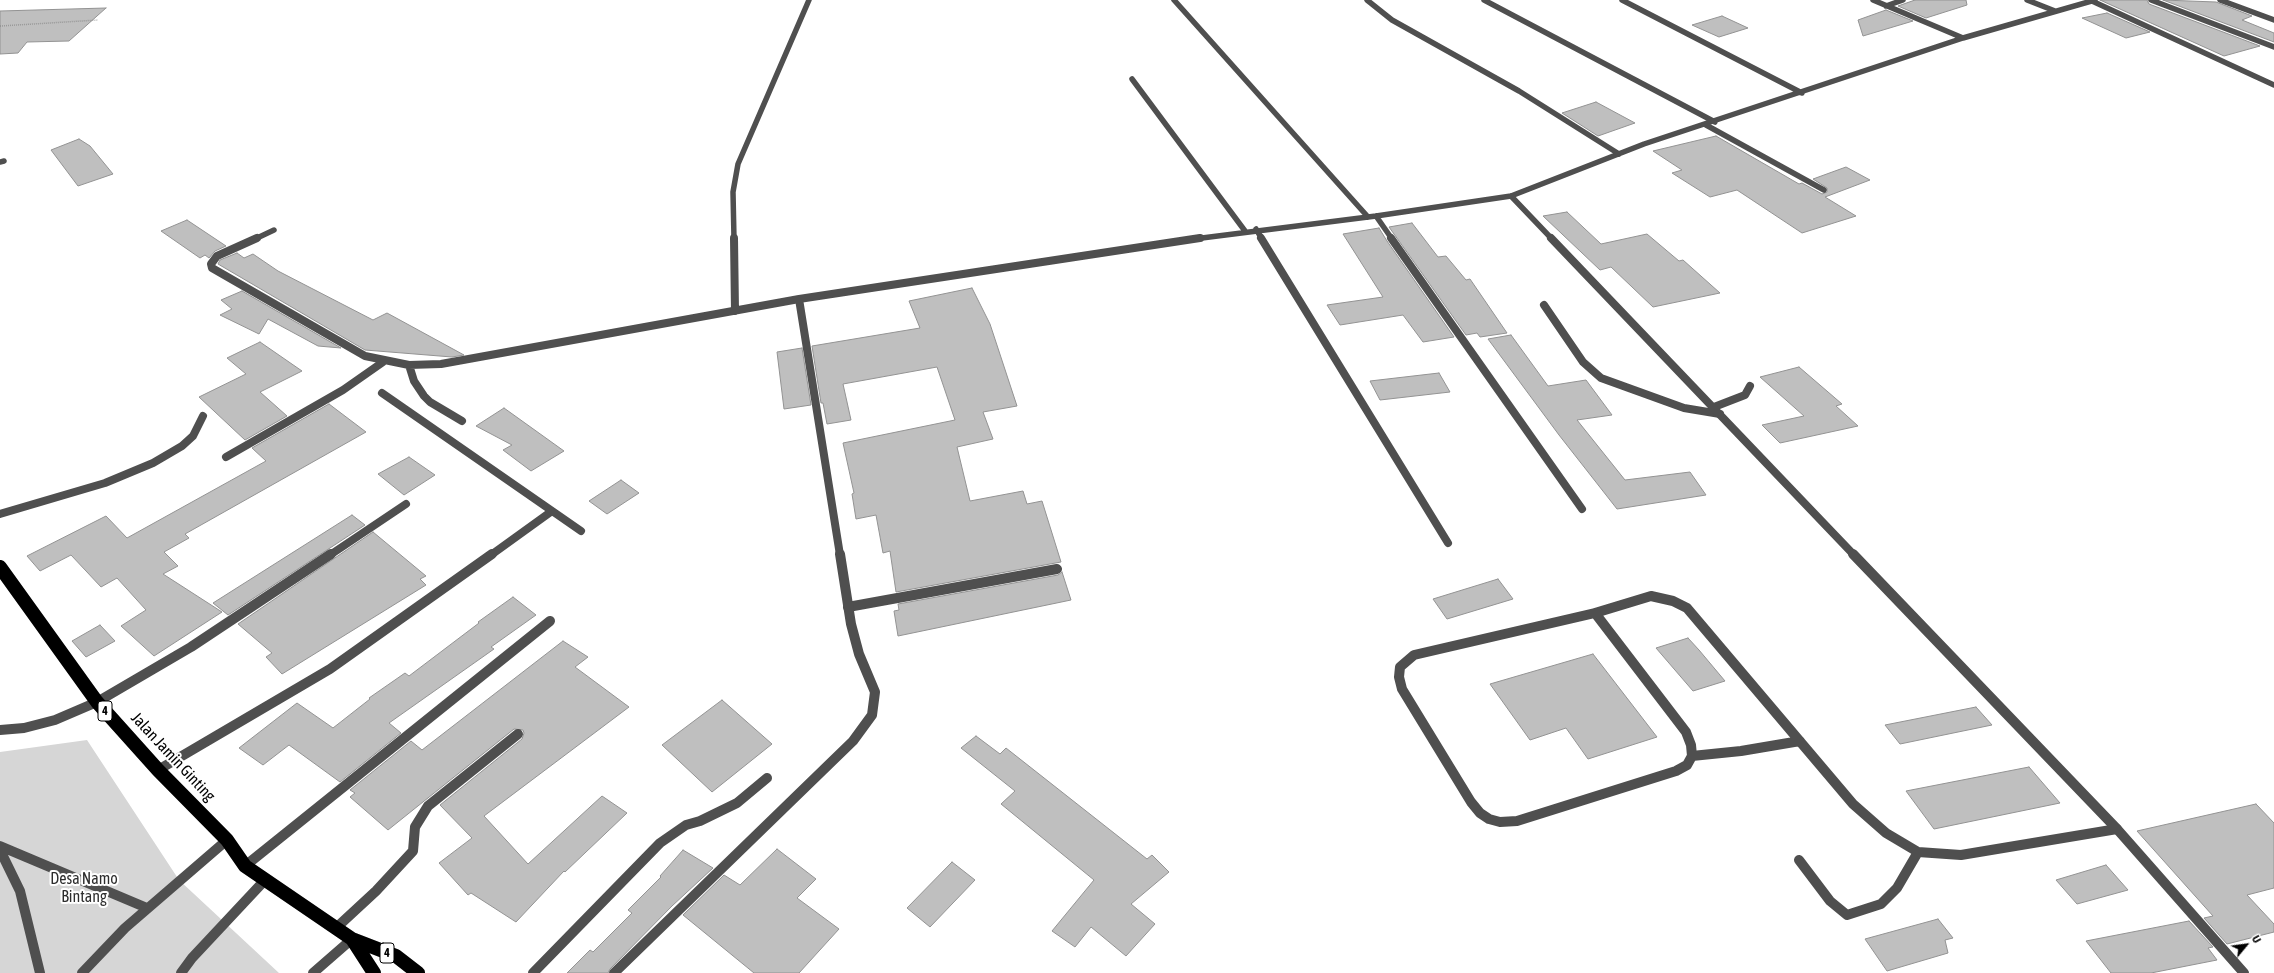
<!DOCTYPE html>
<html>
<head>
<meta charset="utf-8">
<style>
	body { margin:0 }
	#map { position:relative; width:2274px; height:973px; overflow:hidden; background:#fff; font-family:"Asap Condensed",sans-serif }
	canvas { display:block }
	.north { position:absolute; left:2226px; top:925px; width:40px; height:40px; -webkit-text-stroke:3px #fff; paint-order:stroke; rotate:61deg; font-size:11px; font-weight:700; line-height:16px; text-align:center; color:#000 }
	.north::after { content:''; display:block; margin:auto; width:14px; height:18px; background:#000; clip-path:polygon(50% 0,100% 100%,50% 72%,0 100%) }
</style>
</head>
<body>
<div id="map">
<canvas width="2274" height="973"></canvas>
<div class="north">U</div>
</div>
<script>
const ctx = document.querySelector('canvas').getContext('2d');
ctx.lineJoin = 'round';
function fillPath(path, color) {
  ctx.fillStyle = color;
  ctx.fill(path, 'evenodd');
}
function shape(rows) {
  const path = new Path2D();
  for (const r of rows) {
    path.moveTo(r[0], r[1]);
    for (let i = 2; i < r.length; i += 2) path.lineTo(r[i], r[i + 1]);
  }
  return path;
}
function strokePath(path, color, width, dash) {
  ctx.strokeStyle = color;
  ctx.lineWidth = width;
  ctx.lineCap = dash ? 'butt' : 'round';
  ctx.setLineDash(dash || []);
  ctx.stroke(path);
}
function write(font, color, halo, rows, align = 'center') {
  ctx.font = font + ' "Asap Condensed",sans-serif';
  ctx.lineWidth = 4;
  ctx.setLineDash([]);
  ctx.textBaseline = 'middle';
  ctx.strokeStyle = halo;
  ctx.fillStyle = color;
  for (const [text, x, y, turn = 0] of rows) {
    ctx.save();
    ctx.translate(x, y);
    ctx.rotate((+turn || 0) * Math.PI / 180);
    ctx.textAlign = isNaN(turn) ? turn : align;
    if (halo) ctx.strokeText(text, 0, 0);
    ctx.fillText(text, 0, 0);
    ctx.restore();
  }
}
fillPath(shape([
	[87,740,179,880,279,973,0,973,0,752]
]), '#d6d6d6');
const building = shape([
	[1915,0,1966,0,1967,5,1926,18,1898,6,1915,0],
	[2100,0,2147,0,2149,4,2260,46,2224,56,2100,0],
	[2163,0,2216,2,2252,16,2242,20,2274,33,2274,42,2163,0],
	[106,8,69,41,27,42,18,53,0,54,0,11,106,8],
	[1886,10,1913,21,1863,36,1858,20,1886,10],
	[2107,13,2150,32,2126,38,2082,18,2107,13],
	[1722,16,1748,28,1719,37,1692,25,1722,16],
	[1596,102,1635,123,1598,136,1562,113,1596,102],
	[1716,136,1799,184,1802,183,1822,194,1827,192,1827,188,1813,179,1846,167,1870,180,1825,197,1856,216,1802,233,1737,190,1710,197,1672,173,1682,170,1653,151,1716,136],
	[79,139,90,146,113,174,78,186,51,150,79,139],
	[1567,212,1601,244,1647,234,1679,261,1683,260,1720,293,1653,307,1611,267,1600,270,1543,216,1567,212],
	[187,220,226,246,215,251,209,258,205,255,200,258,161,231,187,220],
	[1412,223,1438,257,1446,256,1466,280,1470,279,1507,333,1480,337,1477,333,1466,335,1389,227,1412,223],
	[1379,228,1387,241,1454,337,1423,342,1403,315,1340,325,1327,305,1383,297,1343,234,1379,228],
	[237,253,244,258,253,254,278,271,373,320,387,313,464,355,452,357,365,350,218,264,220,260,237,253],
	[972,288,990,324,1017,406,983,412,993,439,957,447,970,501,1023,491,1027,504,1042,501,1061,562,896,592,890,551,883,553,876,515,856,519,852,494,854,493,843,443,955,420,937,367,843,384,851,420,827,424,823,403,821,403,812,346,920,328,909,301,972,288],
	[242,291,341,348,318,346,268,319,259,334,220,315,232,309,221,300,242,291],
	[1511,335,1548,386,1586,380,1612,415,1577,420,1625,480,1690,472,1706,495,1617,509,1559,435,1488,339,1511,335],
	[260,342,302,371,260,392,287,416,245,440,199,397,246,374,227,358,260,342],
	[802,348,811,405,784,409,777,352,802,348],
	[1799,367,1842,404,1836,406,1858,426,1780,443,1762,425,1804,416,1760,377,1799,367],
	[1439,373,1450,392,1380,400,1370,381,1439,373],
	[329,404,366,432,185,534,189,538,164,552,178,566,163,574,222,612,154,656,121,626,146,610,117,578,101,587,71,555,40,571,27,556,106,516,127,538,266,461,252,448,329,404],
	[504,408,564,451,531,471,503,450,512,445,476,426,504,408],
	[409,457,435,475,404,495,378,474,409,457],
	[621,480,639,493,607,514,589,501,621,480],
	[352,515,365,525,228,615,213,603,352,515],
	[373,532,426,576,420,579,426,585,282,674,266,657,272,653,238,624,373,532],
	[1062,572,1071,600,898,636,894,611,899,610,898,604,1058,575,1062,572],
	[1498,579,1513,599,1447,619,1433,599,1498,579],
	[513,597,536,615,491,647,494,649,389,723,401,733,340,782,289,745,263,765,239,748,297,703,333,728,370,699,369,698,405,673,409,676,479,623,478,622,513,597],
	[100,625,115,641,86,657,72,641,100,625],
	[1688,638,1699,650,1725,681,1693,691,1656,648,1688,638],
	[563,641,588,657,575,667,629,707,484,816,528,864,602,796,627,813,565,872,564,871,516,922,471,893,468,895,439,863,472,838,440,805,522,739,524,733,523,730,514,729,388,830,350,797,355,793,350,790,411,741,422,750,563,641],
	[1593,654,1657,737,1588,759,1566,728,1530,740,1490,684,1593,654],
	[722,700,772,744,712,792,662,745,722,700],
	[1976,707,1992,725,1900,744,1885,725,1976,707],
	[976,736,1000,754,1006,748,1147,859,1152,855,1169,872,1131,904,1155,924,1126,956,1091,927,1075,947,1052,931,1094,880,1001,804,1015,791,961,748,976,736],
	[2029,767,2060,803,1934,829,1906,791,2029,767],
	[2256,804,2274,823,2274,888,2247,895,2274,924,2274,932,2227,944,2204,918,2213,916,2137,831,2256,804],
	[777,849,816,879,797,898,839,929,799,973,754,973,683,915,724,875,740,885,777,849],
	[683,850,713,868,672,906,610,969,608,973,567,973,590,950,593,952,632,913,628,910,661,877,660,876,683,850],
	[952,862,975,880,930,927,907,908,952,862],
	[2106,865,2128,890,2077,904,2056,880,2106,865],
	[1938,919,1953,938,1945,940,1948,953,1887,971,1865,939,1938,919],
	[2189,921,2213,947,2208,948,2217,960,2151,973,2111,973,2086,941,2189,921]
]);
fillPath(building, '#bfbfbf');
strokePath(building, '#939393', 1);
const trunk = shape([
	[0,567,97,702,158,770,227,840,245,866,352,939,396,956,418,973],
	[352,939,374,973]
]);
strokePath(trunk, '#dbdbdb', 14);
strokePath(shape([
	[0,26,98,20]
]), '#717171', 1.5, [0.5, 1.5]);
strokePath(shape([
	[0,162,4,161]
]), '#4f4f4f', 5.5);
strokePath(shape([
	[1544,305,1583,362,1601,378,1684,408,1720,414],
	[382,393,581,531],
	[1714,407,1745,395,1750,386],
	[330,555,406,504],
	[491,555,552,511]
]), '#4f4f4f', 8);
strokePath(shape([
	[848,607,1057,569],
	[1595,613,1686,732,1691,745,1692,756,1687,765,1676,771,1517,821,1500,822,1489,819,1480,813,1471,802,1402,689,1399,677,1400,667,1414,655,1595,613],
	[1595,613,1651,596,1673,601,1687,608,1853,804,1886,833,1918,852,1961,855,2117,829],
	[97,702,191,647,331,554],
	[1692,756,1741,751,1800,741],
	[158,770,330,669,492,554],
	[0,846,147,908],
	[0,850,20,891,40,973],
	[1799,860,1830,901,1847,915,1881,904,1897,888,1918,852],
	[245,866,550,621],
	[82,973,125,928,227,840],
	[181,973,192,958,265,880],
	[313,973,352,939]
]), '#4f4f4f', 10);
strokePath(shape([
	[1174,0,1368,217],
	[1367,0,1392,20,1519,91,1619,154],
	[1484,0,1715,122],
	[1622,0,1802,93],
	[1873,0,1963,38],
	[2027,0,2055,11],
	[2151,0,2274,47],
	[2220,0,2274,20],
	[2092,1,2274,85],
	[1886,6,1903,0],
	[1132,79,1245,231],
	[1706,125,1824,190],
	[1511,196,1552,239],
	[1376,216,1392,239],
	[1256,229,1262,239],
	[255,239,274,230],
	[734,239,733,192,738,164,809,0],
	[1194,239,1376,216,1511,196,1644,144,1963,38,2095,0]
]), '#4f4f4f', 5.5);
strokePath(shape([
	[257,238,217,256,211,264,212,268,365,356,409,365,441,364,799,299,1200,238],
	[734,238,735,311],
	[1261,238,1448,543],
	[1391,238,1582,509],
	[1551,238,1854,555],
	[799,299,840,555],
	[409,365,414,381,424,396,430,402,462,421],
	[226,457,343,390,383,362],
	[0,514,105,483,153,463,182,446,193,436,203,416]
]), '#4f4f4f', 8);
strokePath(shape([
	[1853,554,2117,829,2244,973],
	[336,928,376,891,413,851,415,827,428,806,518,734],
	[533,973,660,843,686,825,700,821,737,803,767,778],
	[614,973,853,741,872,715,875,692,859,654,851,624,840,554]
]), '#4f4f4f', 10);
strokePath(shape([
	[0,730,24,728,55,720,97,702]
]), '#4f4f4f', 10);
strokePath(trunk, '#000', 14);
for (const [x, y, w] of [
	[105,711,14],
	[387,953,14]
]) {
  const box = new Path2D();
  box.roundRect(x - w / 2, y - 10, w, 20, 3);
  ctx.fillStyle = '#fff';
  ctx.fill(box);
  strokePath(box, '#000', 1);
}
write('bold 12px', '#000', null, [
	["4",105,711],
	["4",387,953]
]);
write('16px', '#000', '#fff', [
	["Jalan Jamin Ginting",173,757,47]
]);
write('16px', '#2d2d2d', '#fff', [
	["Desa Namo",84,879],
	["Bintang",84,897]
]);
</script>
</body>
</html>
